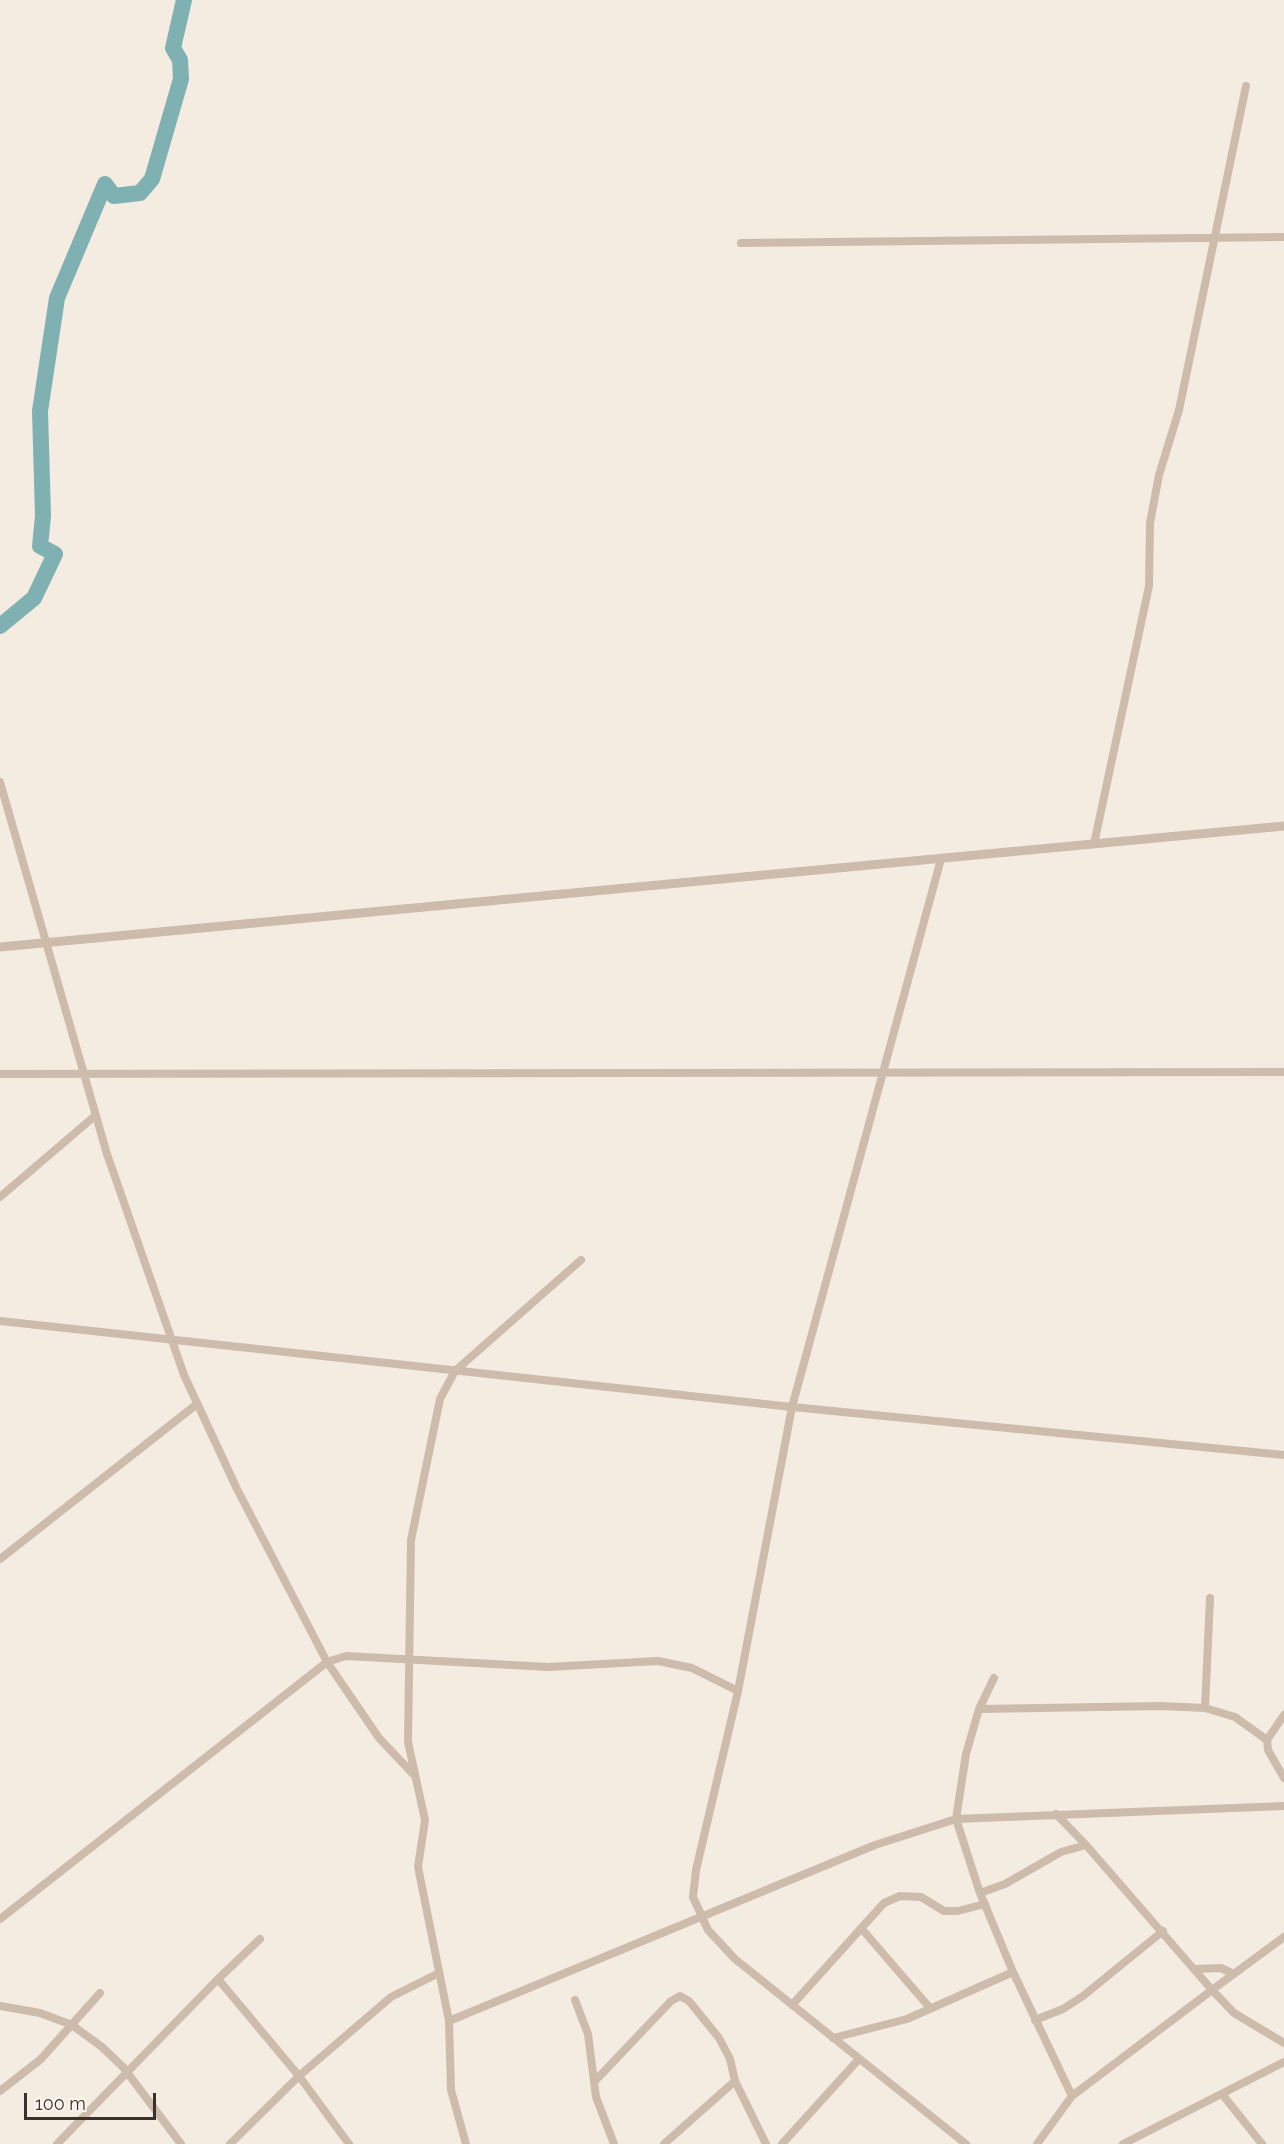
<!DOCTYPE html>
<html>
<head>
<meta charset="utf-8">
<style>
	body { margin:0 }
	#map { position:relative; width:1284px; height:2144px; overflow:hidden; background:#f4ebe1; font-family:Raleway,sans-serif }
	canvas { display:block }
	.scale { position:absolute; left:24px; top:2093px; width:132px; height:27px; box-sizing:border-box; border:3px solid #3b302b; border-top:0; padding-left:8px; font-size:18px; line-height:21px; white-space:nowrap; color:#3b302b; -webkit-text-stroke:4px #fbf5ee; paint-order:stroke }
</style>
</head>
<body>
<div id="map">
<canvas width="1284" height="2144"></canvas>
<div class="scale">100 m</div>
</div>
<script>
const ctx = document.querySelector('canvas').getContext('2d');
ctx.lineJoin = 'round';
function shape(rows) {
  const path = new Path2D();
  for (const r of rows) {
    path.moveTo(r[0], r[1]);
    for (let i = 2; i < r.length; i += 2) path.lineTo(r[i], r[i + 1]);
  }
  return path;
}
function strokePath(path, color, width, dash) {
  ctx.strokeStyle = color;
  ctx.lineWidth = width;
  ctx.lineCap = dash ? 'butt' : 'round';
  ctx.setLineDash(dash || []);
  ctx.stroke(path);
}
strokePath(shape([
	[0,626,34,598,55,554,40,546,43,516,40,411,57,298,105,184,114,196,140,193,152,179,181,79,180,60,173,48,184,0]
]), '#7fb0b2', 16);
strokePath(shape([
	[741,243,1284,237],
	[0,782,107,1154,184,1375,237,1489,327,1662,379,1738,415,1776],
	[1094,844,1149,586,1150,523,1159,475,1179,410,1246,86],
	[941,859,792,1407,738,1691,696,1870,693,1897,708,1930,735,1959,966,2144],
	[0,1074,1284,1072],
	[0,1197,96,1115],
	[0,1321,792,1407,1284,1455],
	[0,1559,197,1404],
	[994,1678,979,1709,966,1754,956,1819,980,1893,1013,1972,1072,2096],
	[1205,1708,1210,1598],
	[979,1709,1161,1706,1205,1708,1235,1717,1267,1740],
	[1284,1715,1267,1740,1268,1750,1284,1778],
	[1056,1814,1086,1845],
	[980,1893,1005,1884,1061,1852,1086,1845,1212,1990,1284,1937],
	[0,1919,327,1662,346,1656,548,1667,658,1661,692,1668,738,1691],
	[861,1928,930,2008],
	[1194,1969,1221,1968,1234,1974],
	[218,1979,299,2076,349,2144],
	[575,2000,588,2034,596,2097,614,2144],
	[792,2005,884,1903,900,1896,921,1897,944,1911,958,1911,985,1904],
	[0,2006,40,2013,72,2025,102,2047,123,2067,181,2144],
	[1035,2020,1063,2009,1083,1996,1163,1931],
	[449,2021,875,1845,956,1819,1284,1806],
	[833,2038,907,2019,1013,1972],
	[595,2081,671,2001,680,1996,689,2001,719,2038,730,2059,735,2081,766,2144],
	[0,2091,41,2059,100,1993],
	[1222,2094,1262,2144],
	[57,2144,218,1979,260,1939],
	[230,2144,299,2076,391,1997,439,1973],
	[466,2144,451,2090,449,2021,418,1867,425,1820,408,1742,411,1540,440,1399,455,1371,581,1260],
	[664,2144,735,2081],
	[782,2144,859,2059],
	[1037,2144,1072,2096,1212,1990,1234,2013,1284,2043],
	[1123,2144,1284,2062]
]), '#cdbbac', 8);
strokePath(shape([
	[0,947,1284,826]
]), '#cdbbac', 9);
</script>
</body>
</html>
